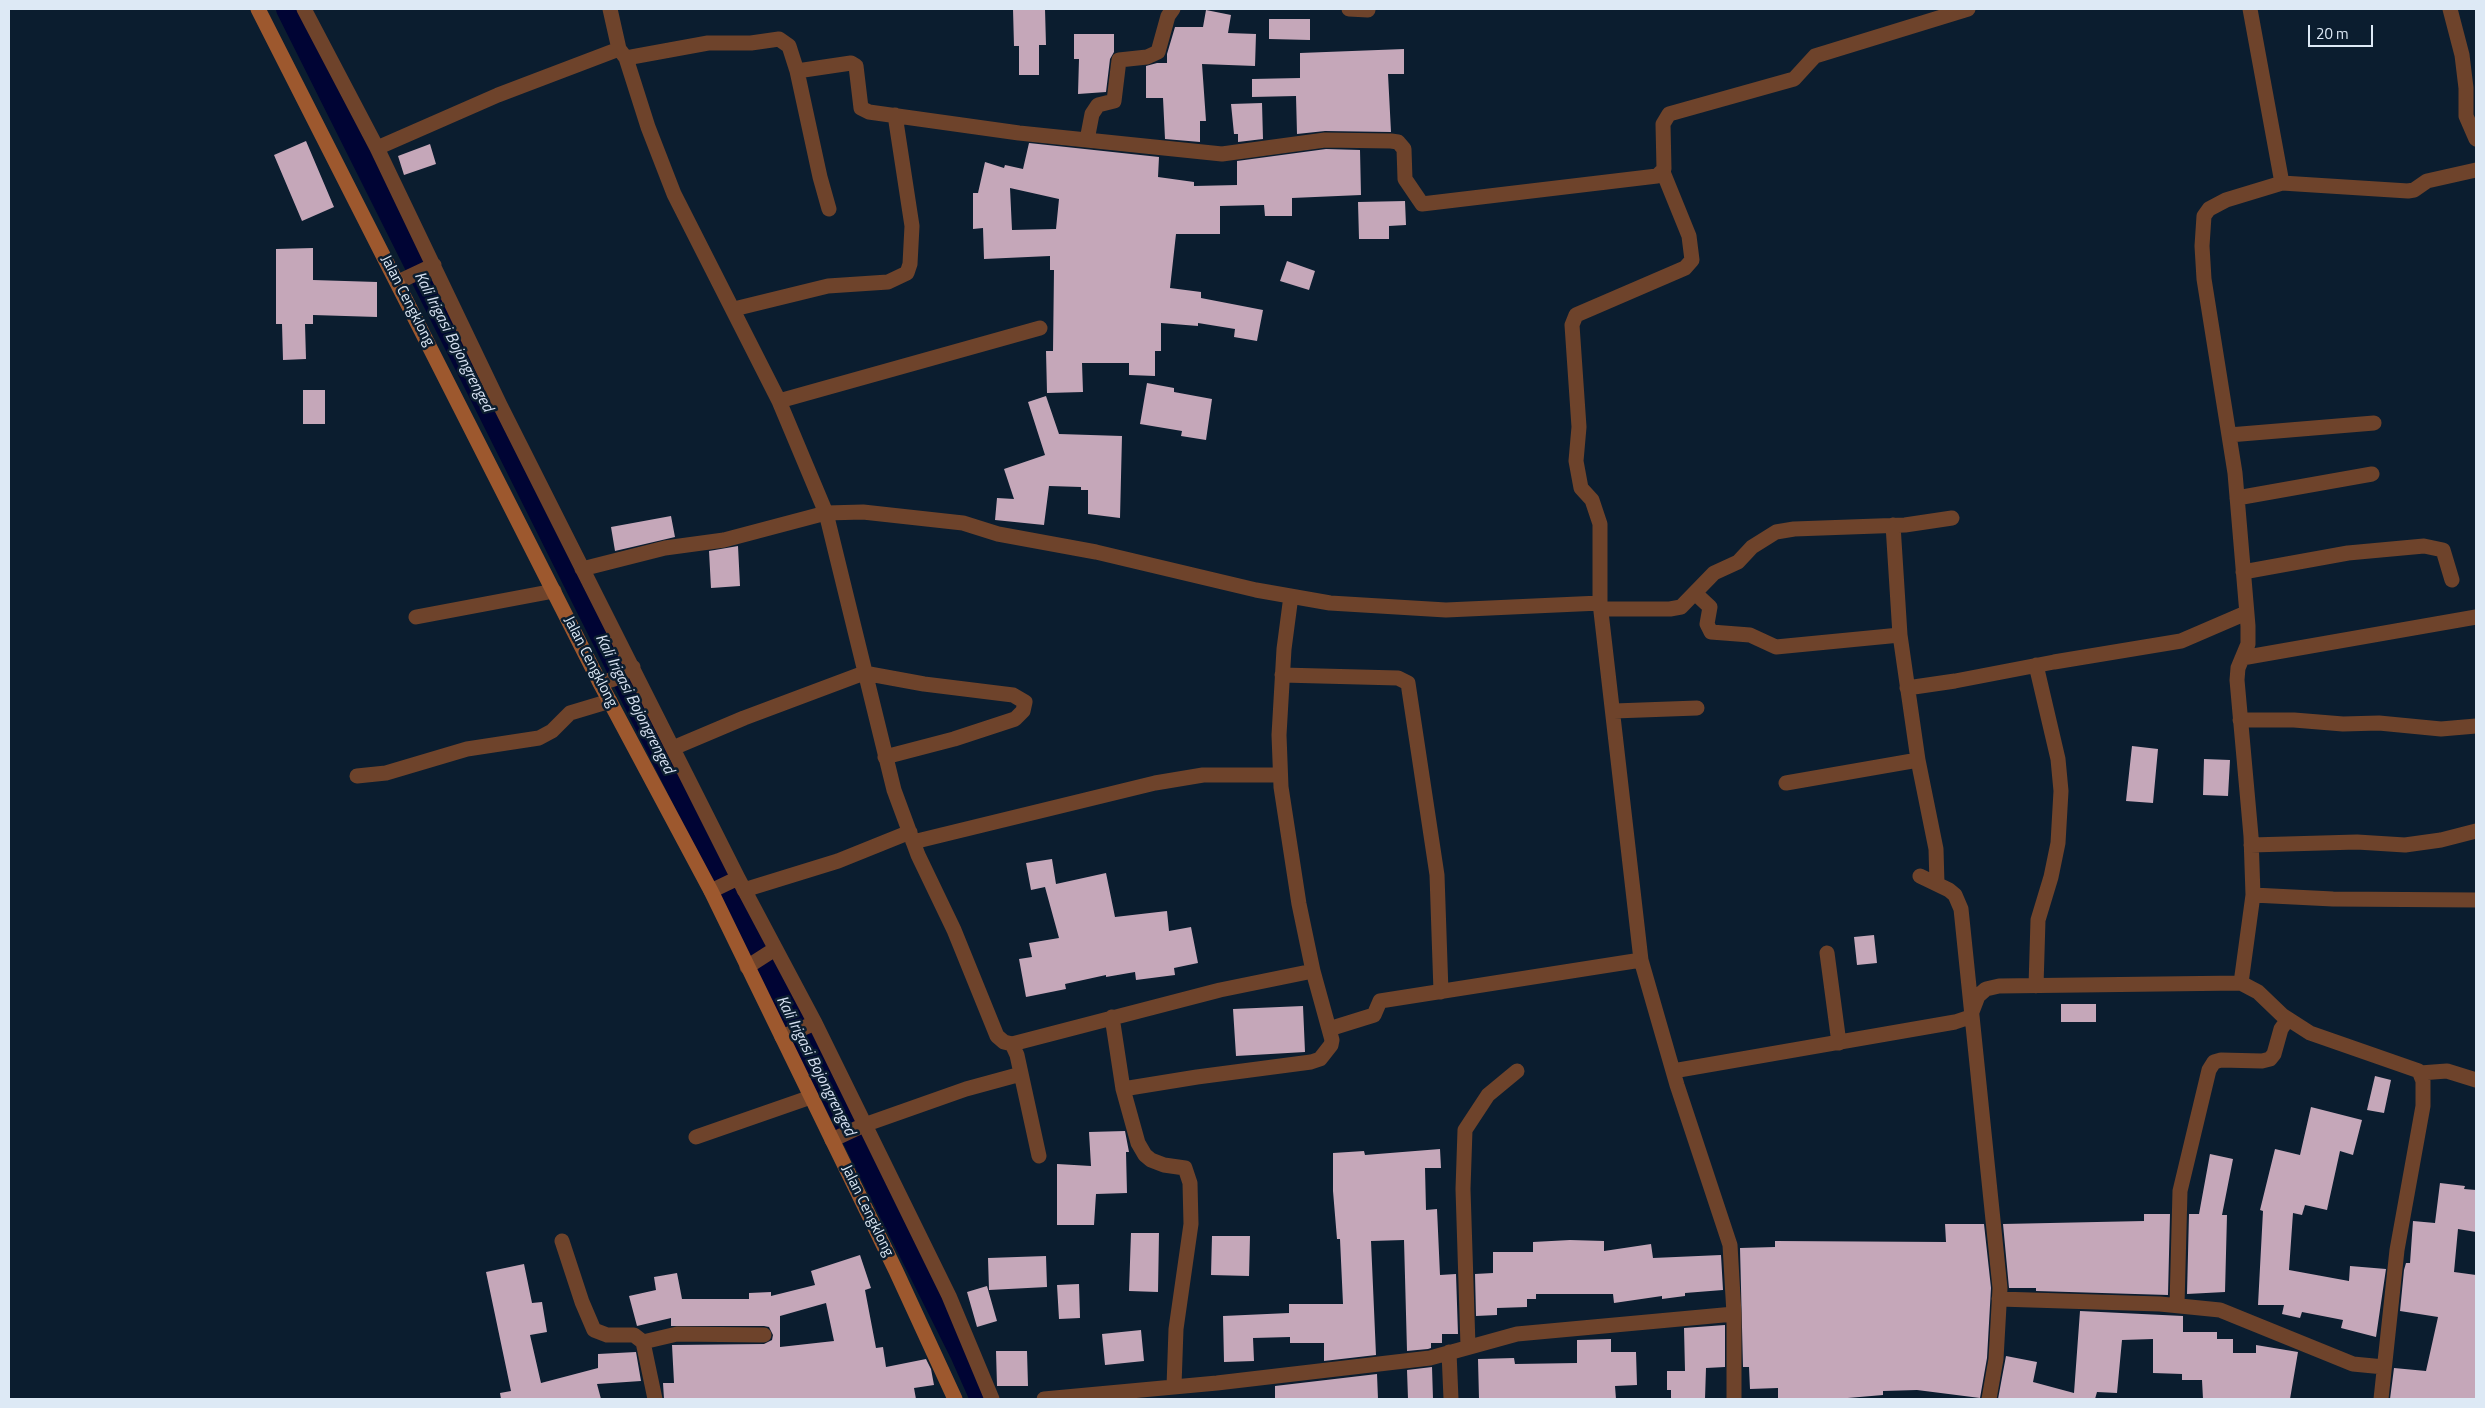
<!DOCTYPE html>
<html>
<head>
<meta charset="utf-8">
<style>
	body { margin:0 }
	#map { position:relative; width:2485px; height:1408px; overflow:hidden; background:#0b1d2f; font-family:"Titillium Web",sans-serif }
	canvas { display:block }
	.frame { position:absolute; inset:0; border:10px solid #dde9f5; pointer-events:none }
	.scale { position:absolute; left:2308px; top:25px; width:65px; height:22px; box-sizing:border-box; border:2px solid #dde9f5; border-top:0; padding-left:6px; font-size:15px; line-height:18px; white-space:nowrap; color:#dde9f5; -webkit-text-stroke:4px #0b1d2f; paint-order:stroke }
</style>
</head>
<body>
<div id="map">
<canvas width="2485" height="1408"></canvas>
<div class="frame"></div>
<div class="scale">20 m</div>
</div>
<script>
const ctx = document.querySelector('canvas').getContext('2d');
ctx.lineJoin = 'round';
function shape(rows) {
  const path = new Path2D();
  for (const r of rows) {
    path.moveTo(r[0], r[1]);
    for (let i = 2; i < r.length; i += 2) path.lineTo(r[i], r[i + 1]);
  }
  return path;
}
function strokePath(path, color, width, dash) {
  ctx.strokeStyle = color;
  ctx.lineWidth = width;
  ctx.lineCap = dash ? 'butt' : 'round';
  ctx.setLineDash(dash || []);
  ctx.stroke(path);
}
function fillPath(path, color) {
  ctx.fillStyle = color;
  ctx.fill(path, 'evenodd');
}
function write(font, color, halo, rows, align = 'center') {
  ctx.font = font + ' "Titillium Web",sans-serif';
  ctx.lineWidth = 5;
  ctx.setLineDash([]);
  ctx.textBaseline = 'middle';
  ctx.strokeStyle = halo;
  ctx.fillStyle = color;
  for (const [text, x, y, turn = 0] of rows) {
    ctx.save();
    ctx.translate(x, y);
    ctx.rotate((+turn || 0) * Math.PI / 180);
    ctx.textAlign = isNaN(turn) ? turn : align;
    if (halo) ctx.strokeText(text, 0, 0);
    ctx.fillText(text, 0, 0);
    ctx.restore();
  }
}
strokePath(shape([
	[287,9,961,1354,981,1399]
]), '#000434', 22);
fillPath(shape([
	[1013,9,1045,9,1046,45,1039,45,1039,75,1019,75,1019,46,1014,46],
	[1206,10,1231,15,1228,33,1256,34,1255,66,1202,64,1206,121,1200,121,1200,142,1165,139,1163,98,1146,98,1146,66,1157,63,1167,63,1167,54,1175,27,1203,27],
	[1269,19,1310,19,1310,40,1269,39],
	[1074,34,1114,34,1114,52,1110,59,1106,92,1078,94,1079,59,1074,59],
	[1404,49,1404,74,1388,74,1391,132,1325,131,1297,134,1296,96,1252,97,1252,79,1300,78,1300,53],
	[1262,103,1263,139,1238,142,1238,134,1234,134,1231,104],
	[306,141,334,207,302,221,274,155],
	[1029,143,1159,157,1158,177,1194,182,1194,186,1237,185,1237,161,1326,149,1360,150,1361,195,1292,198,1292,216,1265,216,1264,205,1220,206,1220,234,1176,234,1170,288,1201,292,1201,298,1263,310,1257,341,1234,337,1235,329,1198,323,1198,326,1161,323,1161,351,1155,351,1155,376,1129,375,1129,363,1082,363,1083,392,1047,393,1046,351,1053,351,1054,270,1050,270,1050,256,984,259,983,228,973,229,973,193,978,193,985,162,1004,168,1005,165,1023,169],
	[1010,188,1059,199,1056,229,1012,230],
	[430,144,436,164,404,175,398,156],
	[1405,201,1406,225,1389,226,1389,239,1359,239,1358,202],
	[313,248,313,280,377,282,377,317,313,315,313,324,305,324,306,359,283,360,282,324,276,324,276,249],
	[1287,261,1315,271,1309,290,1280,281],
	[1147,383,1174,388,1174,392,1212,399,1206,440,1181,436,1182,431,1140,424],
	[303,390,325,390,325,424,303,424],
	[1046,396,1059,434,1122,436,1120,518,1088,514,1088,490,1081,490,1081,487,1049,486,1044,525,995,520,997,498,1014,499,1004,469,1045,455,1028,402],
	[671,516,675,537,615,551,611,527],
	[738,546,740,586,711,588,709,551],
	[2132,746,2158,749,2153,803,2126,801],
	[2204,759,2230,760,2228,796,2203,795],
	[1052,859,1056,884,1106,873,1115,917,1167,911,1169,931,1191,927,1198,963,1174,968,1175,975,1136,980,1135,972,1106,977,1106,975,1065,984,1066,989,1026,997,1019,959,1032,957,1029,943,1059,938,1045,887,1031,890,1026,863],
	[1874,935,1877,963,1857,965,1854,937],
	[2061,1004,2096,1004,2096,1022,2061,1022],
	[1303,1006,1305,1052,1236,1056,1233,1009],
	[2375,1076,2391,1080,2384,1113,2367,1110],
	[2311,1107,2362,1120,2353,1155,2340,1151,2327,1210,2305,1205,2302,1215,2293,1213,2289,1270,2349,1281,2350,1266,2386,1269,2376,1337,2341,1328,2343,1320,2302,1312,2300,1318,2282,1314,2284,1305,2258,1305,2263,1211,2260,1210,2275,1149,2300,1155],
	[1125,1131,1129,1152,1126,1152,1127,1193,1096,1194,1094,1225,1057,1225,1057,1164,1091,1166,1089,1132],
	[1440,1149,1441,1168,1425,1168,1426,1210,1437,1209,1440,1275,1456,1274,1458,1334,1442,1334,1442,1343,1431,1343,1431,1348,1428,1349,1407,1351,1404,1240,1371,1241,1376,1355,1324,1361,1324,1343,1290,1343,1290,1337,1253,1338,1254,1361,1224,1362,1223,1316,1289,1313,1289,1304,1343,1304,1340,1239,1337,1239,1333,1191,1333,1153,1364,1151,1365,1155],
	[2210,1154,2233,1159,2222,1215,2227,1215,2225,1292,2187,1294,2189,1214,2199,1214],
	[2440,1183,2465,1186,2464,1189,2476,1190,2476,1232,2458,1229,2454,1272,2476,1275,2476,1399,2390,1399,2394,1368,2426,1371,2438,1317,2400,1311,2404,1270,2406,1263,2410,1263,2413,1221,2435,1223],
	[2144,1214,2170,1214,2168,1295,2036,1291,2036,1288,2009,1288,2003,1224,2144,1221],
	[1945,1224,1984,1224,1991,1288,1987,1358,1980,1398,1917,1390,1883,1391,1883,1395,1836,1399,1778,1399,1778,1388,1750,1389,1749,1367,1743,1367,1740,1248,1775,1247,1775,1241,1946,1242],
	[1131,1233,1159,1233,1158,1292,1129,1291],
	[1212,1236,1250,1236,1249,1276,1211,1275],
	[1570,1240,1604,1241,1604,1251,1651,1244,1653,1258,1721,1255,1723,1290,1685,1293,1685,1296,1662,1299,1662,1296,1614,1303,1613,1294,1536,1294,1536,1299,1527,1299,1527,1307,1497,1308,1497,1315,1476,1316,1475,1274,1493,1273,1493,1252,1533,1252,1533,1242],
	[860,1255,871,1288,865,1290,876,1348,883,1347,886,1367,926,1359,931,1369,934,1385,914,1388,916,1399,664,1399,663,1383,674,1383,672,1345,764,1344,772,1340,773,1335,769,1327,764,1326,671,1326,671,1318,637,1326,629,1296,656,1290,654,1277,677,1273,682,1299,749,1299,749,1293,771,1292,771,1296,815,1285,811,1271],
	[826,1303,834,1341,780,1347,780,1316],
	[1046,1256,1047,1287,989,1290,988,1258],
	[524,1264,532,1303,542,1302,547,1332,530,1335,541,1383,598,1368,598,1354,636,1352,641,1381,597,1384,601,1399,501,1399,500,1393,511,1391,486,1272],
	[1079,1284,1080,1318,1059,1319,1057,1285],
	[987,1286,997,1321,977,1327,967,1292],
	[2080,1311,2183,1316,2183,1332,2217,1332,2217,1339,2233,1339,2233,1353,2256,1353,2256,1345,2298,1352,2290,1399,2203,1399,2202,1380,2182,1380,2182,1374,2153,1373,2153,1339,2122,1340,2117,1393,2097,1392,2095,1399,1998,1399,2006,1356,2037,1362,2033,1382,2074,1393],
	[1725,1325,1725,1367,1706,1368,1705,1399,1671,1399,1671,1390,1667,1390,1667,1371,1685,1371,1684,1328],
	[1141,1330,1144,1361,1105,1365,1102,1334],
	[1611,1339,1611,1352,1636,1352,1637,1385,1615,1386,1616,1399,1479,1399,1478,1359,1514,1358,1515,1364,1577,1363,1577,1340],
	[996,1351,1027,1351,1028,1386,997,1386],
	[1432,1367,1433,1399,1408,1399,1407,1370],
	[1377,1374,1378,1399,1275,1399,1275,1386]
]), '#c5a7b9');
strokePath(shape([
	[304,9,377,148,500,405,738,878,815,1023,949,1296,992,1399],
	[1349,9,1368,10],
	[2250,9,2282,183],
	[2450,9,2462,55,2466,88,2466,116,2476,139],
	[619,49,626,58,648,127,674,194,779,401,826,513,894,790,918,855,954,930,997,1036,1004,1042,1012,1044,1017,1055,1039,1156],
	[626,58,708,43,751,43,779,39,789,46,797,71,851,63,856,66,861,108,869,112,1019,133,1222,154,1325,140,1391,141,1398,142,1404,149,1405,179,1422,204,1657,176,1664,169,1663,124,1669,114,1794,79,1815,56,1968,9],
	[797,71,820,177,829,209],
	[1087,140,1092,114,1098,105,1114,101,1119,60,1147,57,1158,52,1168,16,1173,9],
	[377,148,498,95,619,49,610,9],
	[1663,172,1689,236,1692,260,1685,268,1576,315,1572,325,1579,427,1576,461,1581,488,1592,500,1600,524,1600,603,1641,960,1677,1085,1730,1245,1734,1314],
	[398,282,434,265],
	[734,309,828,286,888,282,907,273,910,264,912,226,895,115],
	[779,401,1040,328],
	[2229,435,2374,423],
	[2237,498,2372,474],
	[1893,525,1900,635,1918,760,1936,849,1937,884],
	[582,569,665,548,724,540,826,513,863,512,963,523,998,534,1096,552,1256,590,1330,603,1446,610,1600,603],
	[2243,572,2348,553,2424,546,2443,550,2452,580],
	[1696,594,1710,607,1707,624,1711,632,1750,635,1776,647,1900,635],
	[1601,609,1670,609,1681,607,1714,573,1738,562,1752,547,1776,532,1794,529,1905,525,1952,518],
	[416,617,554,591],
	[2242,658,2476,617],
	[2036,665,2058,759,2061,791,2058,843,2051,877,2038,920,2036,986],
	[1282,675,1398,678,1408,683,1437,875,1441,992],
	[600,683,614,679,633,667],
	[1907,688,1955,681,2054,662,2181,641,2246,613],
	[1614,711,1697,708],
	[2240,720,2294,720,2343,724,2379,723,2441,729,2476,726],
	[673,748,744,718,864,673,924,684,1013,695,1025,702,1023,711,1015,719,954,739,885,757],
	[357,776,386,773,467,749,539,738,552,731,570,713,610,701],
	[1786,783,1918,760],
	[913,842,1155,783,1203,775,1280,775],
	[2251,845,2357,842,2405,845,2441,840,2476,831],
	[1920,876,1949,890,1955,895,1961,909,2000,1288,1996,1359,1989,1399],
	[744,890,838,861,910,832],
	[711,891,738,878],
	[2253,895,2333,899,2476,900],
	[1827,953,1839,1043],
	[747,967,775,949],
	[2241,983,2258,992,2282,1015,2310,1033,2419,1071,2423,1081,2423,1106,2397,1250,2381,1399],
	[1112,1017,1123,1089,1138,1143,1145,1155,1151,1160,1164,1165,1185,1168,1190,1183,1191,1224,1176,1329,1174,1386],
	[1329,1029,1374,1015,1380,1001,1641,960],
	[782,1037,815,1023],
	[1012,1044,1220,990,1313,971],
	[1673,1071,1955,1022,1970,1017,1978,996,1986,989,1999,986,2241,983,2253,895,2251,836,2237,680,2238,668,2248,644,2248,626,2235,473,2204,279,2202,246,2204,216,2209,209,2226,200,2282,183,2408,191,2414,190,2427,181,2476,170],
	[2420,1073,2447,1071,2476,1080],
	[1123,1089,1197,1077,1311,1062,1320,1059,1331,1045,1332,1040,1313,971,1299,904,1281,787,1279,735,1284,649,1291,596],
	[696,1137,811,1097],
	[832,1140,864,1125,966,1089,1021,1074],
	[562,1241,582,1302,594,1330,607,1335,634,1335,643,1342,655,1399],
	[1999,1299,2160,1304,2220,1310,2353,1364,2384,1367],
	[2177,1305,2180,1191,2209,1070,2214,1062,2221,1060,2262,1061,2270,1059,2274,1054,2281,1029,2288,1019],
	[643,1342,677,1334,764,1335],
	[1468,1346,1463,1189,1465,1130,1488,1095,1517,1071],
	[1449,1352,1451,1399],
	[1044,1399,1217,1383,1430,1358,1517,1334,1734,1314,1734,1399]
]), '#6e432b', 15);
strokePath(shape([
	[258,9,600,683,711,891,896,1271,955,1399]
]), '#9d582e', 15);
write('15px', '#dde9f5', '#0b1d2f', [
	["Jalan Cengklong",407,301,63],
	["Jalan Cengklong",590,662,63],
	["Jalan Cengklong",867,1211,64]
]);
write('italic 16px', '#d7e1f2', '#0b1d2f', [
	["Kali Irigasi Bojongrenged",453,342,63],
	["Kali Irigasi Bojongrenged",634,704,63],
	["Kali Irigasi Bojongrenged",815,1066,63]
]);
</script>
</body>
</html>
